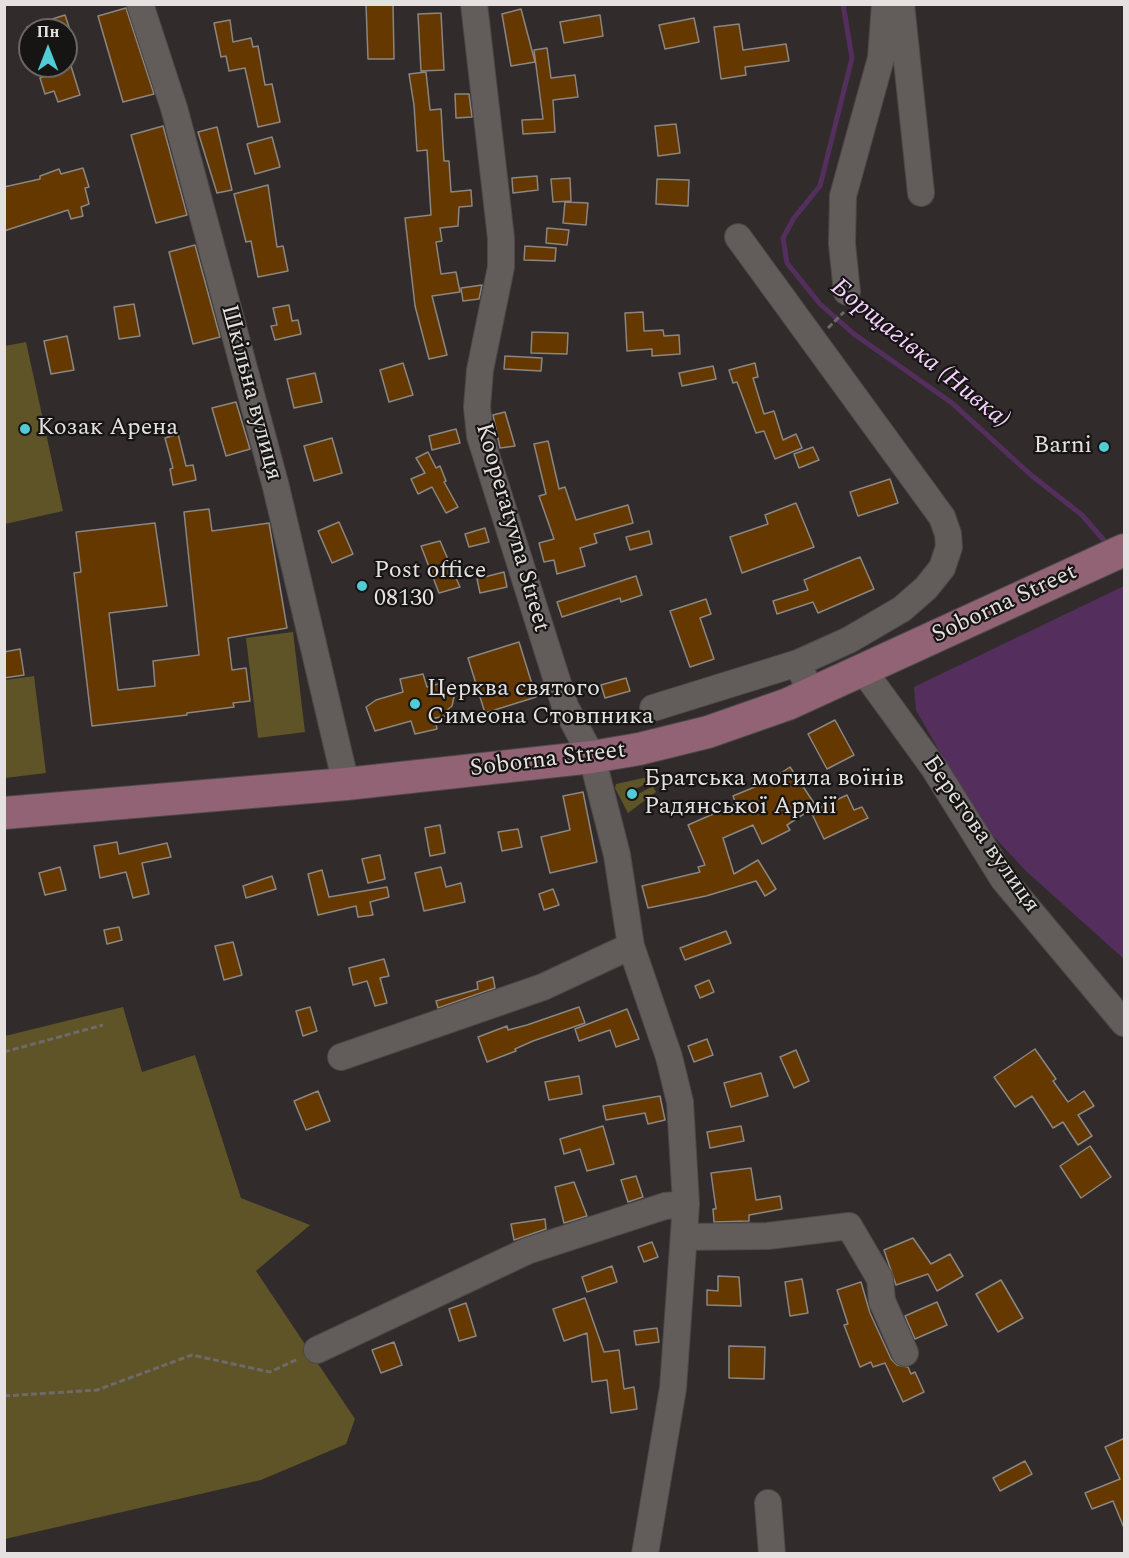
<!DOCTYPE html>
<html>
<head>
<meta charset="utf-8">
<style>
	body { margin:0 }
	#map { position:relative; width:1129px; height:1558px; overflow:hidden; background:#312c2b; font-family:Spectral,serif }
	canvas { display:block }
	.frame { position:absolute; inset:0; border:6px solid #e5e1e1; pointer-events:none }
	.north { position:absolute; left:18px; top:18px; width:60px; height:60px; box-sizing:border-box; background:#171514; border:2px solid #696766; border-radius:50%; rotate:0deg; font-size:16px; font-weight:700; line-height:24px; text-align:center; color:#e5e1e1 }
	.north::after { content:''; display:block; margin:auto; width:21px; height:27px; background:#51ccd4; clip-path:polygon(50% 0,100% 100%,50% 72%,0 100%) }
</style>
</head>
<body>
<div id="map">
<canvas width="1129" height="1558"></canvas>
<div class="frame"></div>
<div class="north">Пн</div>
</div>
<script>
const ctx = document.querySelector('canvas').getContext('2d');
ctx.lineJoin = 'round';
function fillPath(path, color) {
  ctx.fillStyle = color;
  ctx.fill(path, 'evenodd');
}
function shape(rows) {
  const path = new Path2D();
  for (const r of rows) {
    path.moveTo(r[0], r[1]);
    for (let i = 2; i < r.length; i += 2) path.lineTo(r[i], r[i + 1]);
  }
  return path;
}
function strokePath(path, color, width, dash) {
  ctx.strokeStyle = color;
  ctx.lineWidth = width;
  ctx.lineCap = dash ? 'butt' : 'round';
  ctx.setLineDash(dash || []);
  ctx.stroke(path);
}
function write(font, color, halo, rows, align = 'center') {
  ctx.font = font + ' Spectral,serif';
  ctx.lineWidth = 4.5;
  ctx.setLineDash([]);
  ctx.textBaseline = 'middle';
  ctx.strokeStyle = halo;
  ctx.fillStyle = color;
  for (const [text, x, y, turn = 0] of rows) {
    ctx.save();
    ctx.translate(x, y);
    ctx.rotate((+turn || 0) * Math.PI / 180);
    ctx.textAlign = isNaN(turn) ? turn : align;
    if (halo) ctx.strokeText(text, 0, 0);
    ctx.fillText(text, 0, 0);
    ctx.restore();
  }
}
fillPath(shape([
	[26,342,63,511,5,524,5,346],
	[293,632,305,732,258,738,246,638],
	[34,676,46,773,5,778,5,680],
	[648,777,651,782,628,792,631,798,653,786,656,792,628,813,615,788,616,784],
	[123,1007,142,1072,195,1055,241,1198,310,1225,256,1271,355,1419,346,1444,261,1480,5,1539,5,1036]
]), '#5e5427');
fillPath(shape([
	[1124,586,1124,959,1027,872,979,821,916,710,914,687]
]), '#542f5e');
strokePath(shape([
	[843,4,852,58,820,186,794,218,783,238,787,263,820,304,854,334,952,403,1031,475,1082,515,1108,545]
]), '#542f5e', 5);
const building = shape([
	[366,4,393,4,394,59,368,59,366,4],
	[126,8,154,94,123,102,98,16,126,8],
	[521,9,535,62,511,66,502,14,521,9],
	[441,13,444,70,421,71,418,14,441,13],
	[65,15,70,30,28,30,27,27,65,15],
	[600,15,603,36,564,43,560,22,600,15],
	[694,18,699,42,665,49,659,25,694,18],
	[230,20,233,42,251,38,253,47,258,46,265,85,272,84,280,122,258,127,245,68,229,71,226,56,221,57,214,23,230,20],
	[739,24,743,50,786,44,789,61,745,67,746,75,721,79,714,27,739,24],
	[547,48,551,78,575,75,578,97,553,100,555,132,523,134,522,120,543,119,534,50,547,48],
	[47,66,71,66,80,95,58,102,54,91,45,94,40,78,49,75,47,66],
	[426,72,430,110,441,109,444,161,449,161,451,192,471,190,472,206,459,207,458,226,440,228,442,241,436,242,441,274,456,272,460,292,432,296,447,355,429,359,415,306,405,218,431,215,427,150,417,151,414,105,409,74,426,72],
	[455,94,469,94,472,117,456,118,455,94],
	[676,124,680,153,658,156,655,126,676,124],
	[163,126,187,215,156,223,131,135,163,126],
	[217,127,232,190,217,193,198,132,217,127],
	[272,137,280,167,255,174,247,144,272,137],
	[83,168,89,187,85,188,89,204,81,207,83,216,71,219,68,210,4,231,4,187,40,179,40,176,59,169,61,174,83,168],
	[537,176,538,190,513,193,512,178,537,176],
	[570,178,571,201,553,202,551,179,570,178],
	[657,179,689,180,688,206,656,204,657,179],
	[268,185,277,247,283,246,288,271,258,277,251,241,246,242,234,194,268,185],
	[565,202,588,203,586,225,563,223,565,202],
	[547,228,569,230,567,245,546,243,547,228],
	[195,245,220,337,193,344,169,252,195,245],
	[525,246,556,248,555,261,524,260,525,246],
	[482,285,479,299,463,301,461,288,482,285],
	[134,304,140,336,119,339,114,307,134,304],
	[289,305,292,321,298,320,301,334,275,340,271,326,277,325,273,308,289,305],
	[643,312,644,331,663,330,664,336,679,335,680,354,652,356,652,349,627,351,625,313,643,312],
	[532,332,568,333,567,354,531,353,532,332],
	[67,336,74,370,51,374,44,341,67,336],
	[505,356,542,358,541,371,504,369,505,356],
	[403,363,413,395,389,402,380,370,403,363],
	[755,363,758,377,753,378,764,414,774,411,783,440,796,434,802,448,775,459,764,431,756,433,737,382,733,383,729,370,755,363],
	[713,366,716,379,682,386,679,373,713,366],
	[315,373,322,402,294,408,287,379,315,373],
	[236,402,250,449,226,456,212,408,236,402],
	[505,412,515,446,500,448,493,415,505,412],
	[456,429,460,443,432,450,429,436,456,429],
	[178,434,186,466,193,465,196,480,173,485,170,469,173,468,165,438,178,434],
	[332,438,342,473,314,481,304,446,332,438],
	[548,441,559,489,565,487,576,520,628,505,633,523,594,534,597,543,580,548,585,566,557,574,554,560,544,562,539,543,554,539,539,496,546,494,534,444,548,441],
	[813,447,819,460,799,468,794,454,813,447],
	[428,452,436,468,440,466,446,481,444,482,458,507,446,513,432,487,418,494,411,479,425,473,416,458,428,452],
	[890,479,898,503,858,516,850,492,890,479],
	[796,503,814,547,742,573,730,537,768,524,765,515,796,503],
	[209,509,212,531,269,523,287,628,228,638,232,670,246,668,250,701,233,703,234,707,187,713,187,715,92,726,74,573,81,572,76,532,155,523,167,606,109,613,118,690,155,686,153,661,199,655,184,512,209,509],
	[339,522,353,554,332,563,318,531,339,522],
	[485,528,489,542,469,547,465,534,485,528],
	[649,531,652,544,630,550,626,537,649,531],
	[440,541,460,587,439,593,421,546,440,541],
	[860,557,874,589,818,613,813,602,777,614,773,601,808,590,804,580,860,557],
	[504,572,507,587,480,593,477,579,504,572],
	[636,576,642,595,621,602,620,598,562,617,557,602,636,576],
	[706,599,711,614,700,618,714,659,690,667,670,611,706,599],
	[519,642,536,697,485,713,468,658,519,642],
	[20,649,24,675,4,678,4,652,20,649],
	[423,674,427,687,442,683,444,689,454,697,452,706,446,711,446,716,435,718,437,729,415,734,411,721,375,731,366,707,376,700,403,692,400,679,423,674],
	[626,678,630,691,605,698,601,685,626,678],
	[835,720,854,755,827,769,808,734,835,720],
	[790,767,816,806,787,825,790,830,762,844,753,825,723,838,734,874,758,860,776,889,765,896,756,881,706,896,648,908,642,886,700,872,698,867,705,865,688,825,736,804,733,796,769,781,790,767],
	[583,792,597,862,550,873,541,837,570,830,563,796,583,792],
	[847,795,854,810,862,807,868,818,824,839,811,812,847,795],
	[440,825,445,853,430,856,425,828,440,825],
	[518,829,522,847,502,851,498,832,518,829],
	[117,842,119,854,167,843,171,857,142,863,149,894,133,898,126,872,100,878,94,846,117,842],
	[380,855,385,879,368,883,362,859,380,855],
	[60,867,66,890,45,895,39,873,60,867],
	[441,867,446,887,461,883,465,902,424,911,415,873,441,867],
	[322,870,329,897,387,887,389,897,370,902,373,915,358,917,356,906,318,915,308,874,322,870],
	[272,876,276,889,246,898,243,886,272,876],
	[553,889,559,905,544,910,539,894,553,889],
	[119,927,122,940,107,944,104,930,119,927],
	[726,931,731,943,685,960,680,948,726,931],
	[233,942,242,975,224,980,215,946,233,942],
	[384,959,389,976,380,978,387,1003,375,1006,367,981,353,985,349,968,384,959],
	[493,977,495,988,438,1008,436,1001,478,989,477,982,493,977],
	[709,980,714,992,700,998,695,986,709,980],
	[310,1007,317,1031,303,1036,296,1011,310,1007],
	[579,1007,585,1023,533,1041,515,1049,516,1051,487,1062,478,1037,507,1026,508,1030,527,1025,579,1007],
	[627,1009,639,1039,616,1047,610,1030,579,1041,575,1029,627,1009],
	[707,1039,713,1055,694,1062,688,1046,707,1039],
	[1035,1049,1056,1079,1053,1081,1068,1102,1084,1091,1094,1106,1078,1115,1092,1136,1078,1145,1063,1122,1053,1128,1032,1096,1015,1107,994,1077,1035,1049],
	[796,1050,809,1081,794,1088,780,1057,796,1050],
	[761,1073,768,1096,731,1107,724,1083,761,1073],
	[579,1076,582,1094,549,1100,545,1082,579,1076],
	[318,1091,330,1121,306,1130,294,1101,318,1091],
	[660,1096,665,1120,648,1124,645,1113,606,1120,603,1106,660,1096],
	[603,1126,614,1164,587,1171,580,1149,564,1154,560,1139,603,1126],
	[741,1126,744,1141,710,1148,707,1132,741,1126],
	[1090,1146,1111,1177,1081,1198,1060,1166,1090,1146],
	[751,1168,756,1200,780,1196,782,1209,749,1215,749,1221,714,1222,713,1209,716,1209,711,1173,751,1168],
	[636,1176,643,1197,628,1202,621,1180,636,1176],
	[574,1182,587,1216,564,1223,555,1187,574,1182],
	[545,1219,546,1229,514,1240,511,1224,545,1219],
	[913,1238,931,1264,950,1254,963,1276,937,1291,928,1274,896,1285,884,1250,913,1238],
	[652,1242,658,1257,644,1262,638,1247,652,1242],
	[612,1266,617,1282,587,1292,582,1277,612,1266],
	[718,1276,739,1277,741,1306,707,1305,707,1290,718,1291,718,1276],
	[802,1279,808,1313,790,1316,785,1282,802,1279],
	[1001,1280,1023,1318,998,1332,976,1294,1001,1280],
	[861,1282,870,1313,891,1359,897,1365,908,1367,911,1374,915,1372,924,1392,903,1402,885,1363,873,1367,871,1362,860,1367,844,1325,848,1324,837,1290,861,1282],
	[585,1298,604,1352,619,1350,624,1389,634,1387,637,1409,611,1413,607,1380,592,1382,587,1333,564,1341,553,1309,585,1298],
	[937,1302,947,1325,915,1339,905,1316,937,1302],
	[466,1303,476,1336,459,1341,449,1309,466,1303],
	[657,1328,659,1342,636,1345,634,1331,657,1328],
	[394,1342,402,1365,381,1373,372,1350,394,1342],
	[729,1346,765,1347,764,1379,729,1378,729,1346],
	[1125,1438,1125,1528,1124,1528,1113,1501,1092,1509,1085,1493,1120,1479,1105,1447,1125,1438],
	[1025,1461,1032,1474,1000,1491,993,1478,1025,1461]
]);
fillPath(building, '#653800');
strokePath(building, '#8a8682', 1.5);
const minor = shape([
	[140,4,174,108,276,487,346,784],
	[474,4,501,238,501,267,480,370,477,407,480,436,565,706,592,757,617,855,631,946,669,1057,680,1102,686,1204,673,1388,645,1554],
	[901,4,921,193],
	[738,237,942,517,948,534,949,547,942,568,926,588,902,609,849,640,798,663,811,694],
	[847,292,842,244,843,196,881,58,885,4],
	[863,670,934,768,1004,880,1124,1023],
	[653,708,798,663],
	[341,1057,543,987,631,946],
	[684,1237,768,1236,849,1226,880,1279,882,1301,905,1353],
	[317,1350,527,1251,665,1206,686,1204],
	[768,1503,772,1554]
]);
const major = shape([
	[4,813,346,784,592,757,639,749,708,732,788,704,1124,550]
]);
strokePath(minor, '#4d4949', 28);
strokePath(major, '#4d4949', 34);
strokePath(shape([
	[828,328,844,312],
	[4,1052,103,1025],
	[4,1396,97,1390,192,1355,270,1372,298,1359]
]), '#6f6a69', 3, [6, 3]);
strokePath(minor, '#625c5b', 26);
strokePath(major, '#926275', 32);
for (const [x, y, r, color] of [
	[25,429,6,"#51ccd4"],
	[1104,447,6,"#51ccd4"],
	[362,586,6,"#51ccd4"],
	[415,704,6,"#51ccd4"],
	[632,794,6,"#51ccd4"]
]) {
  const dot = new Path2D();
  dot.arc(x, y, r, 0, 2 * Math.PI);
  ctx.fillStyle = color;
  ctx.fill(dot);
  strokePath(dot, '#171514', 2);
}
write('24px', '#e5e1e1', '#171514', [
	["Шкільна вулиця",250,393,75],
	["Kooperatyvna Street",511,528,74],
	["Soborna Street",1005,605,-25],
	["Soborna Street",548,761,-7],
	["Берегова вулиця",980,835,55]
]);
write('24px', '#e5e1e1', '#171514', [
	["Козак Арена",37,429],
	["Barni",1092,447,"right"],
	["Post office",374,572],
	["08130",374,600],
	["Церква святого",427,690],
	["Симеона Стовпника",427,718],
	["Братська могила воїнів",644,780],
	["Радянської Армії",644,808]
], 'left');
write('italic 26px', '#f5d1fe', '#171514', [
	["Борщагівка (Нивка)",919,355,39]
]);
</script>
</body>
</html>
